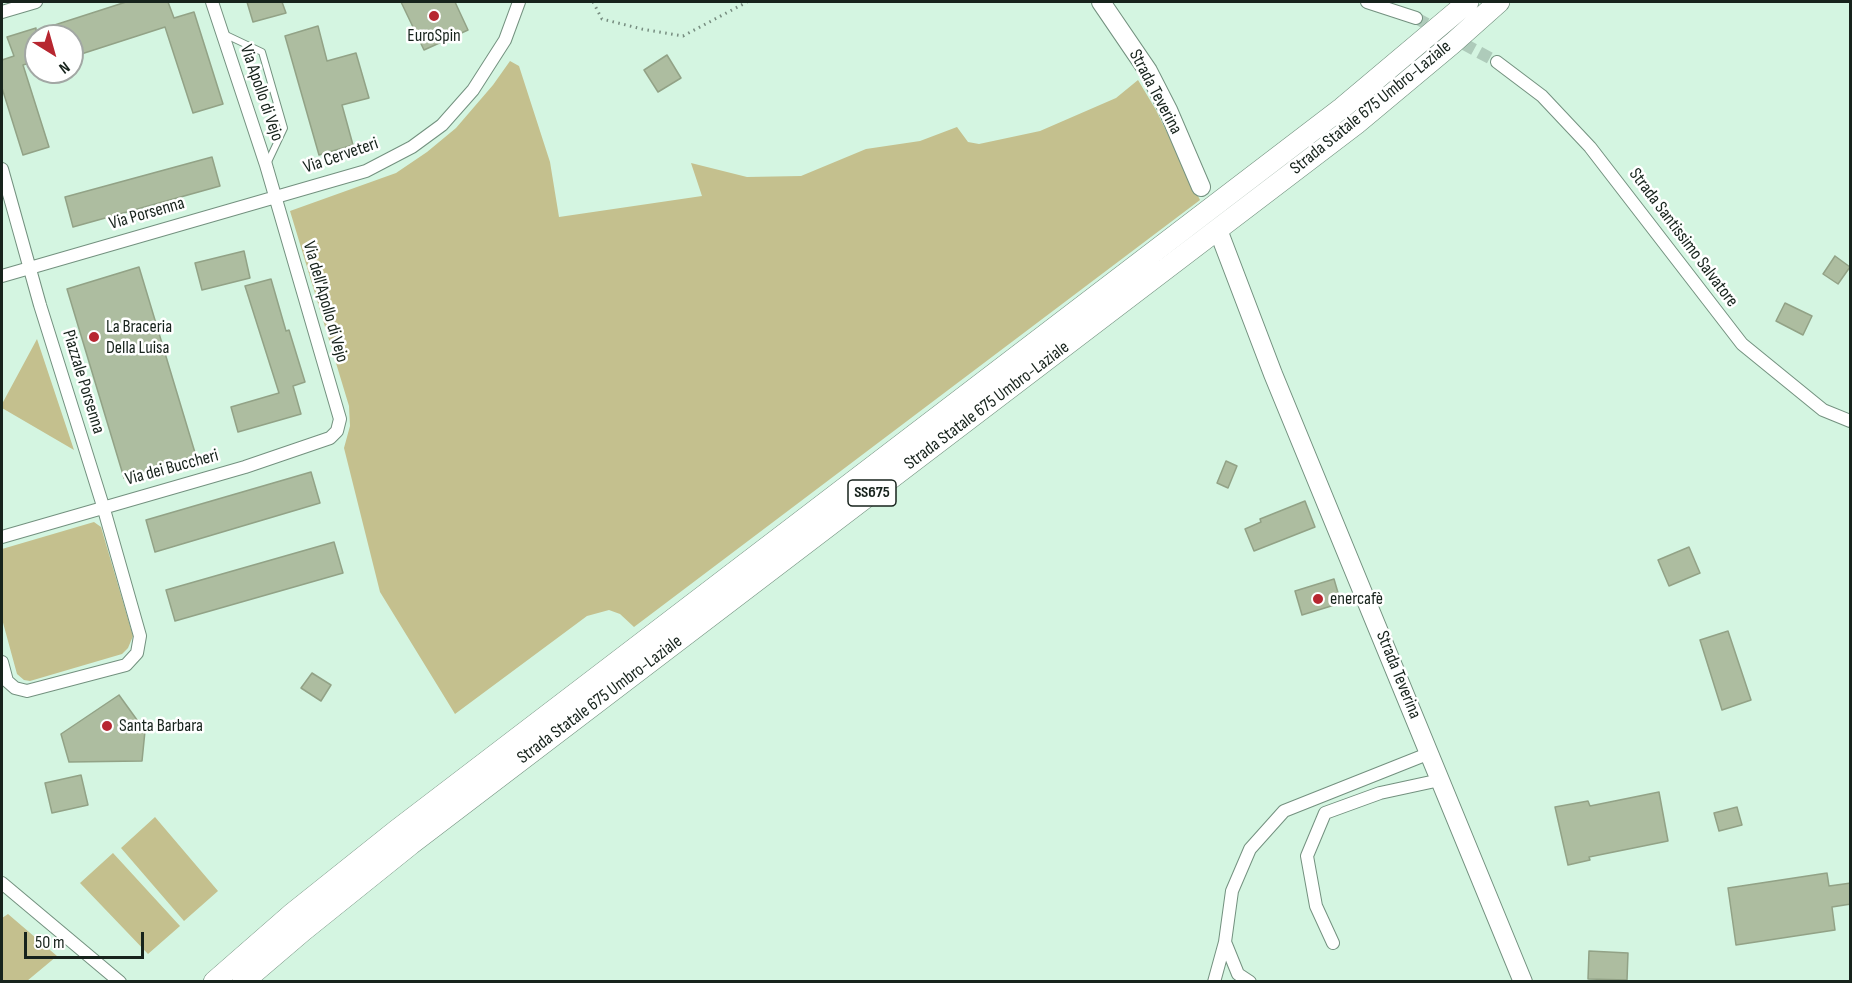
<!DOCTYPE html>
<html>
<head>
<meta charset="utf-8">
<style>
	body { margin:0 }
	#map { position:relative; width:1852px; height:983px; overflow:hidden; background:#d4f5e1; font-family:"Sofia Sans Condensed",sans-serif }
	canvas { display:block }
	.frame { position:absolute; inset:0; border:3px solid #17231c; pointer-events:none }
	.north { position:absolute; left:24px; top:24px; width:60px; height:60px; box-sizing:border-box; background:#fff; border:2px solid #a2a7a4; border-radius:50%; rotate:143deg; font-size:16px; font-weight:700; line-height:24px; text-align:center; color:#17231c }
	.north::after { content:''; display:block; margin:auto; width:21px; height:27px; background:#b72630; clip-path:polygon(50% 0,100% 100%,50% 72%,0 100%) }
	.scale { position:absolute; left:24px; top:932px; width:120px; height:27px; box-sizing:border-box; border:3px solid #17231c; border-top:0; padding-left:8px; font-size:18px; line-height:21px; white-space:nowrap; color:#17231c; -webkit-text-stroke:4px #fff; paint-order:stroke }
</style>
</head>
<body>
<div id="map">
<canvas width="1852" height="983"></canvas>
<div class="frame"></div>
<div class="north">N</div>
<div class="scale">50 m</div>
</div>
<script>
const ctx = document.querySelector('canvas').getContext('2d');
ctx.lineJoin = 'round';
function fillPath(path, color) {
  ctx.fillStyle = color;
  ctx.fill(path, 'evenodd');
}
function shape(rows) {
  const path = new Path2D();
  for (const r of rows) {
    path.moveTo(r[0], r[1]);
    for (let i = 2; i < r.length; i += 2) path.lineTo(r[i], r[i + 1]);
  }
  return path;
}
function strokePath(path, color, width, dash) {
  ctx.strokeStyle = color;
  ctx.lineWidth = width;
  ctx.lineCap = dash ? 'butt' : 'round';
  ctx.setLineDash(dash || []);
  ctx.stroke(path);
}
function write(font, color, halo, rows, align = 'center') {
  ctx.font = font + ' "Sofia Sans Condensed",sans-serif';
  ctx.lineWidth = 5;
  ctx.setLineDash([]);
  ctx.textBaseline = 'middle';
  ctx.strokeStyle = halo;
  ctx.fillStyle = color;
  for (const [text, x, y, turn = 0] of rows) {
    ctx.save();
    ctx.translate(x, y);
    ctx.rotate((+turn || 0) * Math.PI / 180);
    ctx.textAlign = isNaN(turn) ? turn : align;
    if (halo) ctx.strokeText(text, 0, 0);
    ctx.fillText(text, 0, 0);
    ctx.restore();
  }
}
fillPath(shape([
	[510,61,519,66,550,162,559,217,702,196,691,163,747,177,801,176,866,149,920,141,957,127,968,142,979,144,1040,131,1116,98,1138,80,1156,110,1200,200,634,627,620,614,609,610,587,616,455,714,380,592,344,448,350,426,349,406,290,211,396,173,427,152,456,128,493,85],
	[37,339,74,450,2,408,2,404],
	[94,522,101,527,133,636,128,648,122,654,30,681,24,680,17,674,2,619,2,549],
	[155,817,218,891,184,921,121,848],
	[113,853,180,926,148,954,80,883],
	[8,914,57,956,27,981,2,981,2,918]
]), '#c4c08e');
const building = shape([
	[126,2,168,2,174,18,194,12,223,104,193,113,165,27,72,57,72,36,36,36,36,61,23,65,49,147,23,155,2,88,2,60,14,56,7,37,36,28,36,31,126,2],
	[247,2,282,2,286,13,253,22,247,2],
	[401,2,455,2,468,30,424,50,401,2],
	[318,26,327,61,356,53,369,98,342,105,353,145,319,155,285,36,318,26],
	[667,55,681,78,658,92,644,70,667,55],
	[212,157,220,186,73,227,65,197,212,157],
	[244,251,250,278,202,290,195,263,244,251],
	[1835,256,1850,267,1838,284,1823,274,1835,256],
	[139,267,196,456,124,478,67,289,139,267],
	[271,279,286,331,289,330,305,382,293,386,301,414,238,432,231,407,279,393,245,286,271,279],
	[1785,303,1812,316,1803,335,1776,321,1785,303],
	[1226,461,1237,466,1228,488,1217,483,1226,461],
	[311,472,320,503,155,552,146,520,311,472],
	[1305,501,1315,527,1254,551,1245,529,1261,522,1260,519,1305,501],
	[334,542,343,573,175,621,166,590,334,542],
	[1689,547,1700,573,1669,586,1658,560,1689,547],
	[1334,579,1341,603,1302,615,1295,591,1334,579],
	[1728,631,1751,700,1722,710,1700,640,1728,631],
	[312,673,331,685,321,701,301,688,312,673],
	[119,695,145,731,142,761,69,762,61,734,119,695],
	[81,775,88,805,52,813,45,783,81,775],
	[1659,792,1668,841,1589,857,1590,860,1568,865,1555,807,1588,801,1590,806,1659,792],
	[1737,807,1742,825,1719,831,1714,813,1737,807],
	[1827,873,1829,886,1851,883,1851,904,1832,907,1835,930,1736,945,1728,888,1827,873],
	[1589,951,1628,953,1627,980,1588,979,1589,951]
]);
fillPath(building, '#adbda0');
strokePath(building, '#92a286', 1.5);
strokePath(shape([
	[1416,18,1497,62]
]), '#aecbba', 12, [12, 6]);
const service = shape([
	[224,34,262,52,284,128,267,164]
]);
const minor = shape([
	[1367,2,1416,18],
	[2,12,36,2],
	[1497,62,1542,96,1590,147,1742,344,1823,410,1850,421],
	[2,169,40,305,103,506,140,636,137,653,126,665,27,691,15,688,7,681,2,662],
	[2,276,366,171,412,147,442,125,473,90,505,40,519,2],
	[2,537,245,467,330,438,337,431,340,419,266,165,212,2],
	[2,883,120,982],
	[1225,942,1238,974,1250,982],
	[1333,943,1316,906,1307,856,1325,813,1380,793,1440,780],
	[1214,982,1225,942,1232,891,1250,849,1284,811,1430,753]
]);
const secondary = shape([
	[1101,2,1148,71,1168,110,1201,187],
	[1220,235,1273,374,1523,982]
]);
const trunk = shape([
	[214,982,293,913,397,830,1342,108,1468,2],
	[243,982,304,930,411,844,1356,124,1453,43,1499,2]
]);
strokePath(service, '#73917f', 8);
strokePath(minor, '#73917f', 14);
strokePath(secondary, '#73917f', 20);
strokePath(trunk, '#73917f', 22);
strokePath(shape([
	[593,2,602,19,642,29,683,36,747,2]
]), '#768c7f', 3, [1.5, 4.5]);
strokePath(service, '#fff', 6);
strokePath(minor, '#fff', 12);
strokePath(secondary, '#fff', 18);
strokePath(trunk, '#fff', 21);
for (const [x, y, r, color] of [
	[434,16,6,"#b72630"],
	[94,337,6,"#b72630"],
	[1318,599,6,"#b72630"],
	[107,726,6,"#b72630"]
]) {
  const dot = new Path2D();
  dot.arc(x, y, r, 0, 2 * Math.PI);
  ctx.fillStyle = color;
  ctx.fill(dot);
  strokePath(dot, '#fff', 2);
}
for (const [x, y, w] of [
	[872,493,48]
]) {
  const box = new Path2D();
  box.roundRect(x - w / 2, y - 13, w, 26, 4.5);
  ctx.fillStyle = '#fff';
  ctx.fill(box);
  strokePath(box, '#17231c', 1.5);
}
write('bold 16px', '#17231c', null, [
	["SS675",872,493]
]);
write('18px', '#17231c', '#fff', [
	["EuroSpin",434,36,"center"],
	["La Braceria",106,327],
	["Della Luisa",106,348],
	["enercafè",1330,599],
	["Santa Barbara",119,726]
], 'left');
write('18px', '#17231c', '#fff', [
	["Strada Teverina",1155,92,62],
	["Via Apollo di Vejo",261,93,71],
	["Strada Statale 675 Umbro-Laziale",1371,108,-39],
	["Via Cerveteri",341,156,-19],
	["Via Porsenna",147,214,-16],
	["Strada Santissimo Salvatore",1683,238,53],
	["Via dell'Apollo di Vejo",325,302,74],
	["Piazzale Porsenna",83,382,73],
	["Strada Statale 675 Umbro-Laziale",987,406,-37],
	["Via dei Buccheri",172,468,-15],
	["Strada Teverina",1398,675,68],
	["Strada Statale 675 Umbro-Laziale",600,700,-37]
]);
</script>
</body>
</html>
